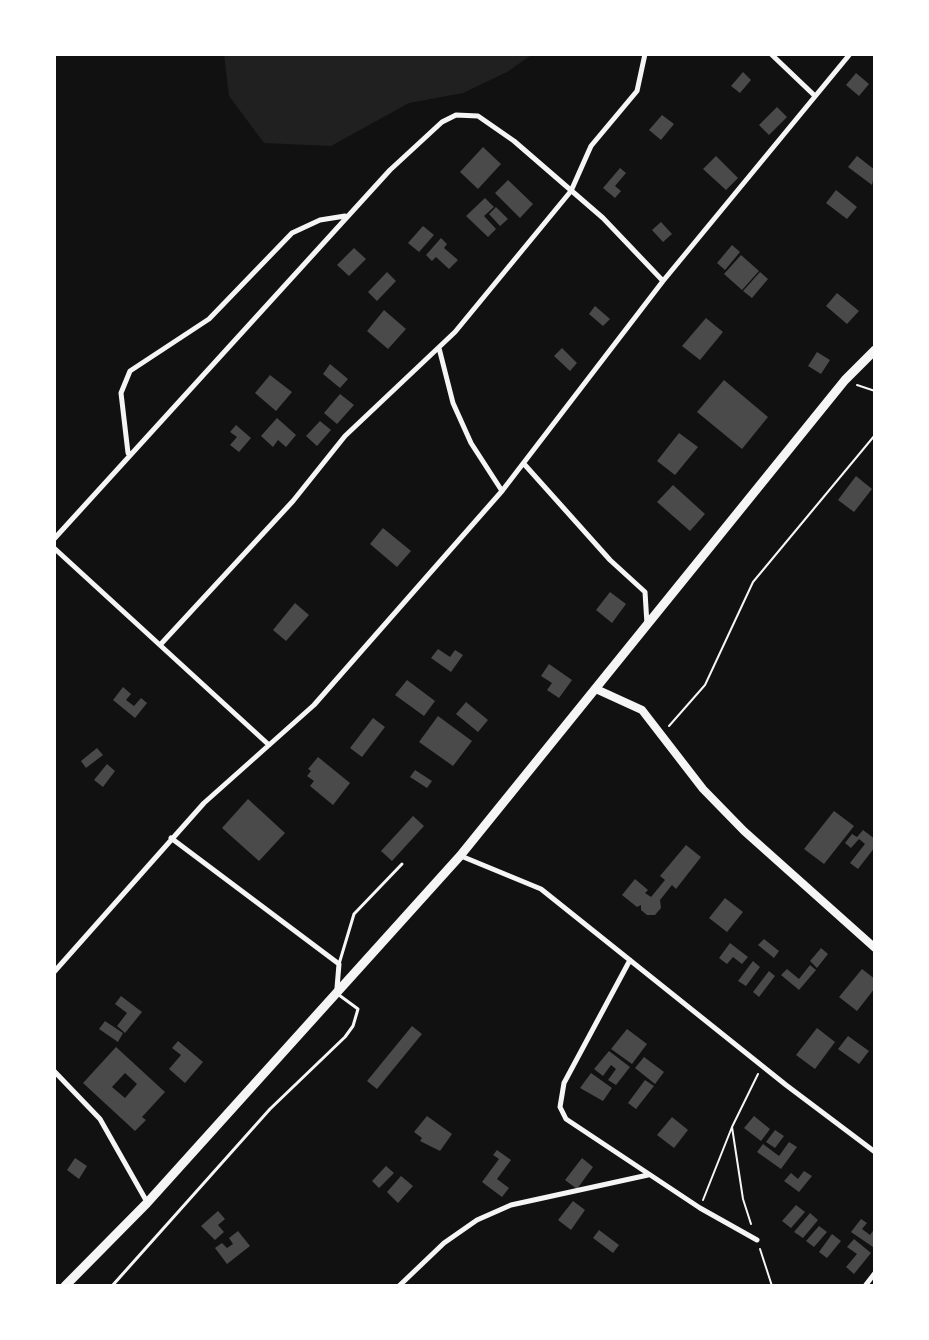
<!DOCTYPE html>
<html>
<head>
<meta charset="utf-8">
<style>
	body { margin:0 }
	#map { position:relative; width:929px; height:1340px; overflow:hidden; background:#111; font-family:Quicksand,sans-serif }
	canvas { display:block }
	.frame { position:absolute; inset:0; border:56px solid #fff; pointer-events:none }
</style>
</head>
<body>
<div id="map">
<canvas width="929" height="1340"></canvas>
<div class="frame"></div>
</div>
<script>
const ctx = document.querySelector('canvas').getContext('2d');
ctx.lineJoin = 'round';
function fillPath(path, color) {
  ctx.fillStyle = color;
  ctx.fill(path, 'evenodd');
}
function shape(rows) {
  const path = new Path2D();
  for (const r of rows) {
    path.moveTo(r[0], r[1]);
    for (let i = 2; i < r.length; i += 2) path.lineTo(r[i], r[i + 1]);
  }
  return path;
}
function strokePath(path, color, width, dash) {
  ctx.strokeStyle = color;
  ctx.lineWidth = width;
  ctx.lineCap = dash ? 'butt' : 'round';
  ctx.setLineDash(dash || []);
  ctx.stroke(path);
}
fillPath(shape([
	[224,54,533,54,507,72,463,93,409,103,331,146,264,143,229,96]
]), '#202020');
fillPath(shape([
	[743,72,751,80,740,93,731,86],
	[856,73,869,84,859,96,846,85],
	[777,107,787,117,769,135,759,125],
	[662,115,674,124,661,140,649,130],
	[483,147,501,164,478,189,460,172],
	[716,156,738,178,726,190,703,169],
	[857,156,875,170,872,185,848,167],
	[620,168,626,173,615,186,621,191,615,198,603,188],
	[508,180,533,204,520,218,495,193],
	[836,190,857,207,847,219,826,203],
	[485,198,494,207,484,216,496,229,488,237,466,216],
	[496,207,508,219,500,226,489,214],
	[661,222,672,234,663,242,652,230],
	[423,226,434,235,419,252,408,243],
	[441,238,447,244,444,248,458,260,449,269,436,257,432,261,426,255],
	[732,245,740,252,725,270,717,263],
	[354,248,366,259,349,276,337,265],
	[741,255,759,271,742,290,724,274],
	[387,272,396,281,377,301,368,292],
	[760,272,768,279,752,298,743,291],
	[837,293,859,311,847,324,826,306],
	[595,306,610,319,603,326,589,314],
	[384,310,406,329,388,349,367,331],
	[706,318,723,332,700,360,682,346],
	[562,348,577,363,570,371,554,356],
	[817,352,830,360,821,374,808,366],
	[330,364,348,379,340,388,323,374],
	[270,375,292,392,276,411,255,393],
	[724,380,768,417,742,449,697,412],
	[340,394,354,405,337,424,324,413],
	[277,418,296,435,286,447,278,440,273,447,261,436],
	[320,421,331,430,317,446,306,436],
	[236,425,251,438,239,452,230,445,237,437,230,432],
	[679,433,698,447,675,475,657,461],
	[856,476,872,489,854,512,838,500],
	[673,485,705,514,690,531,657,502],
	[383,528,411,551,397,567,370,544],
	[610,592,626,604,612,623,596,610],
	[295,603,309,615,286,641,273,630],
	[438,649,450,657,455,650,463,655,451,672,431,658],
	[549,664,572,680,559,698,547,690,552,683,541,676],
	[407,680,435,701,424,716,395,695],
	[123,687,131,694,126,700,134,706,141,698,147,703,135,718,113,700],
	[466,702,488,720,478,732,456,714],
	[438,716,472,741,453,766,419,742],
	[373,718,385,727,362,757,350,748],
	[97,748,103,755,86,768,81,761],
	[318,757,350,783,333,805,310,786,314,781,307,776,311,771,308,769],
	[107,764,115,771,103,787,94,780],
	[415,770,432,781,427,788,410,777],
	[248,799,285,833,259,861,222,828],
	[834,811,854,826,824,864,804,849],
	[413,816,424,826,392,861,381,851],
	[863,830,875,839,875,847,858,869,850,863,865,844,859,839,851,848,845,843,852,834,857,837],
	[686,845,701,857,676,889,672,885,660,900,661,908,655,915,647,915,641,910,641,905,637,907,622,895,635,879,648,890,645,893,651,897,665,880,660,876],
	[725,898,743,912,727,932,709,918],
	[764,939,779,951,774,958,758,945],
	[730,943,748,957,742,964,733,957,727,964,719,958],
	[821,948,828,954,817,968,810,961],
	[753,961,760,967,746,986,738,981],
	[810,965,816,970,799,990,781,975,787,969,799,979],
	[862,969,875,979,875,988,857,1011,839,997],
	[769,971,775,976,759,997,753,992],
	[121,996,142,1012,125,1033,117,1026,127,1013,115,1004],
	[105,1021,123,1033,118,1042,99,1029],
	[412,1026,422,1034,377,1089,367,1081],
	[817,1028,835,1042,815,1069,796,1055],
	[627,1029,647,1044,632,1064,611,1049],
	[848,1036,869,1051,859,1064,838,1049],
	[178,1041,203,1062,185,1083,169,1069,181,1055,172,1048],
	[116,1047,165,1092,142,1117,146,1120,135,1131,83,1083],
	[125,1073,137,1084,125,1098,112,1087],
	[609,1051,630,1067,616,1085,608,1080,616,1069,611,1065,603,1076,594,1069],
	[644,1057,664,1072,655,1084,635,1068],
	[591,1073,612,1088,603,1101,580,1088],
	[645,1080,654,1086,636,1109,628,1103],
	[427,1116,452,1134,440,1151,420,1141,422,1138,414,1132],
	[754,1116,770,1129,761,1141,744,1128],
	[672,1117,688,1130,674,1148,657,1135],
	[775,1130,784,1136,775,1148,766,1142],
	[789,1142,797,1147,781,1169,757,1152,763,1144,779,1156],
	[497,1150,511,1160,497,1179,509,1188,502,1197,482,1182,499,1159,493,1155],
	[75,1158,87,1166,79,1179,67,1170],
	[582,1158,593,1167,577,1189,565,1180],
	[386,1166,394,1173,379,1188,372,1181],
	[804,1171,812,1176,799,1192,784,1181,791,1173,798,1179],
	[401,1176,413,1186,398,1203,387,1192],
	[573,1201,585,1210,571,1230,558,1220],
	[796,1205,805,1212,791,1228,782,1221],
	[218,1211,225,1219,218,1225,224,1232,215,1240,201,1226],
	[810,1213,818,1220,803,1238,794,1232],
	[861,1219,867,1223,862,1229,870,1235,875,1228,873,1247,851,1232],
	[819,1226,827,1232,814,1247,806,1241],
	[599,1230,619,1245,613,1253,593,1238],
	[238,1231,250,1246,227,1264,215,1248,222,1243,227,1248,233,1244,229,1238],
	[832,1234,841,1241,827,1258,819,1252],
	[854,1239,871,1253,854,1274,846,1267,857,1254,847,1247]
]), '#4a4a4a');
strokePath(shape([
	[857,385,875,391],
	[669,726,705,685,753,582,875,435],
	[732,1127,743,1199,751,1224],
	[703,1200,732,1127,758,1074],
	[760,1249,772,1286]
]), '#f5f5f5', 2);
strokePath(shape([
	[339,964,354,914,402,864],
	[112,1286,270,1109,345,1037,353,1026,358,1009,339,995]
]), '#f5f5f5', 3);
strokePath(shape([
	[771,54,815,96],
	[439,348,453,403,471,443,502,491],
	[128,453,121,393,130,371,209,319,292,233,320,220,345,216],
	[525,465,610,560,645,592,647,624],
	[54,539,390,170,442,122,456,115,478,116,514,141,603,218,663,281],
	[54,548,269,745],
	[160,645,293,501,345,436,455,332,571,191,591,146,637,91,645,54],
	[171,838,339,964,337,988],
	[461,856,541,889,786,1085,875,1152],
	[630,960,564,1083,560,1107,566,1119,700,1208,757,1240],
	[54,972,204,803,314,705,502,491,663,281,850,54],
	[54,1071,100,1119,147,1202],
	[399,1286,444,1243,477,1220,511,1205,648,1175],
	[865,1286,875,1273]
]), '#f5f5f5', 5);
strokePath(shape([
	[596,689,642,710,703,789,744,831,875,948]
]), '#f5f5f5', 8);
strokePath(shape([
	[65,1286,147,1203,460,856,845,380,875,350]
]), '#f5f5f5', 9);
</script>
</body>
</html>
